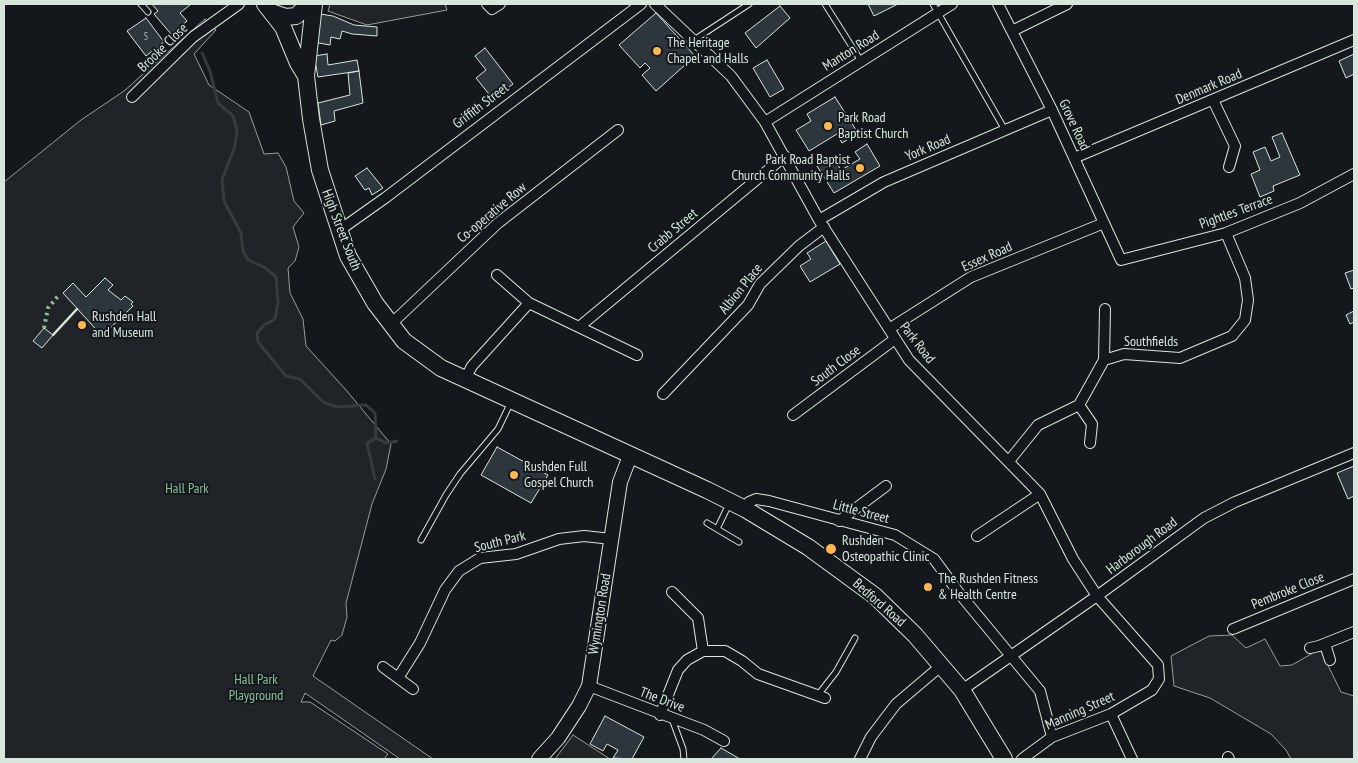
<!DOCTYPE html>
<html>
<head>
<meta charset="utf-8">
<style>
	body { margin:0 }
	#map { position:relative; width:1358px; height:763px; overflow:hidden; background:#14181c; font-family:"PT Sans Narrow",sans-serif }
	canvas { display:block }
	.frame { position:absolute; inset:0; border:5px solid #d8e6dc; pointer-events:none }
</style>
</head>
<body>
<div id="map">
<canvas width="1358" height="763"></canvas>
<div class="frame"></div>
</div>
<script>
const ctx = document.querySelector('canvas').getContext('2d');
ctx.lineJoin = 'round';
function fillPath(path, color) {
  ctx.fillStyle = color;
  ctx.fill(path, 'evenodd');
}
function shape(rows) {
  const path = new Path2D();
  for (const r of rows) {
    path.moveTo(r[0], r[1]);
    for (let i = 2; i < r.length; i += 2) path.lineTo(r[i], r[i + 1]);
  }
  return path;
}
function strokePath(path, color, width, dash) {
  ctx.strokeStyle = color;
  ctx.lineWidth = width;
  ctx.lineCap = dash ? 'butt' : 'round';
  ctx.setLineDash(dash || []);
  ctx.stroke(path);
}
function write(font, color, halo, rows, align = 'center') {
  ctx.font = font + ' "PT Sans Narrow",sans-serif';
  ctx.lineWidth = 4;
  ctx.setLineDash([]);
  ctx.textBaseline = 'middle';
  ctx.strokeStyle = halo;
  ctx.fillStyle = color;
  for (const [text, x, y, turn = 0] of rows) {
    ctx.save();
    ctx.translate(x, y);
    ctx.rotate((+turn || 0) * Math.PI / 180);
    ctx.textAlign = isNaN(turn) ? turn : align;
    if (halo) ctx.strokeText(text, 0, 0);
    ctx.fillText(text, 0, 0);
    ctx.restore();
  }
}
const green = shape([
	[330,4,445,4,447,10,367,25,328,11,330,4],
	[205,19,216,30,194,54,209,85,249,112,264,154,278,153,286,167,294,201,304,213,293,227,299,247,295,261,288,268,290,293,303,319,306,346,346,390,391,444,386,469,372,504,346,603,347,617,342,635,335,641,331,640,313,676,433,759,400,759,305,693,301,702,310,702,388,754,384,759,4,759,4,182,81,120,124,91,205,19],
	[1232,635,1246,648,1265,639,1280,666,1292,665,1320,649,1341,692,1354,696,1354,759,1291,759,1286,750,1271,734,1210,698,1174,686,1171,656,1209,636,1232,635],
	[573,735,610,759,555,759,573,735]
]);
fillPath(green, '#202428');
strokePath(green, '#939e99', 1);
strokePath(shape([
	[202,53,210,71,218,103,233,116,237,130,235,146,222,180,224,201,241,233,243,251,248,260,264,267,276,277,278,303,275,319,264,325,257,333,258,342,286,376,300,379,323,402,336,407,366,405,375,413,376,438,367,443,375,479],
	[376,438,386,443,397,441]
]), '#363b3e', 3);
const building = shape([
	[152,4,191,4,180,13,187,21,171,34,154,14,158,11,152,4],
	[868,4,898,4,874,16,868,4],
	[780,6,790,18,756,48,745,33,780,6],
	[656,13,695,56,656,91,642,75,650,68,645,63,640,68,619,45,656,13],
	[320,14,333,16,354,25,377,27,377,36,352,34,342,31,340,39,331,37,330,45,314,42,320,14],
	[146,18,164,42,146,56,127,31,146,18],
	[485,48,513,84,493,99,476,78,486,70,475,56,485,48],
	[327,54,328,65,357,60,359,71,318,77,314,56,327,54],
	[1354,54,1354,74,1346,78,1339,61,1354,54],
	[767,60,784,89,770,97,753,68,767,60],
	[359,71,363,103,334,111,335,121,321,125,318,103,350,95,348,73,359,71],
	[835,97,858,133,842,143,837,134,809,151,796,130,811,121,807,114,835,97],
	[1282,133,1300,175,1273,186,1274,191,1260,197,1251,174,1260,170,1253,152,1265,147,1271,161,1280,157,1272,137,1282,133],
	[867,144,880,166,834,193,817,166,832,156,841,170,860,159,855,152,867,144],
	[367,168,383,188,372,195,369,188,365,190,355,176,367,168],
	[826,241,840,264,810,282,800,266,811,259,807,253,826,241],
	[1354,270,1354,288,1351,289,1345,273,1354,270],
	[105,278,113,285,108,290,121,300,125,296,133,302,131,304,133,306,102,336,63,293,73,283,86,297,105,278],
	[1354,311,1354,322,1350,324,1346,315,1354,311],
	[44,328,53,335,42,348,33,341,44,328],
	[497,447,548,475,531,503,481,475,497,447],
	[1354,466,1354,496,1348,499,1337,473,1354,466],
	[605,716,644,737,632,759,613,758,618,750,607,744,603,751,590,744,605,716],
	[721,748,740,759,711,759,721,748]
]);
fillPath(building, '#2c363c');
strokePath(building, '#d8e6dc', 1);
const lane = shape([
	[141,4,148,12],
	[825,4,861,61],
	[933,4,1005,130],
	[694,40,749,4],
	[707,523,739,542],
	[717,529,729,504],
	[421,540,446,495,460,474,498,429,511,402],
	[818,695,836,672,855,638],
	[672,719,683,749,684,759]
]);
const street = shape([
	[487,4,492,9,500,4],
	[655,4,731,76,765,122,819,220,909,360,1040,494,1073,559,1097,596,1158,665,1159,679,1152,690,1111,714,1052,737,1022,759],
	[998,4,1052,110,1121,260,1226,233,1300,203,1354,174],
	[1012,31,1067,4],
	[132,97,193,37,239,4],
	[1213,100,1235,146,1229,167],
	[765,122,952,4],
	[1074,158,1354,40],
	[819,220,884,182,1052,110],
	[338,229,344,227,385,198,641,4],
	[497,275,529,303,637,355],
	[390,325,498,223,618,130],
	[579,327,785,156],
	[889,329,971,277,1104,223],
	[1104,360,1105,309],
	[465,379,472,366,529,303],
	[663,394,748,305,760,284,799,246,824,227],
	[1079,405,1092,424,1090,443],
	[793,415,895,339],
	[1009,461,1038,425,1079,405,1104,360,1124,354,1180,358,1232,336,1245,320,1248,300,1245,278,1226,233],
	[745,509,749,502,756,499,769,501,895,535,934,559,959,593,1040,691,1052,737],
	[839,521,886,486],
	[977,536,1040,494],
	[672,592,698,618,703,651],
	[1233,629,1354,579],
	[1325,644,1330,660],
	[1310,648,1319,646,1354,632],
	[383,667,413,689],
	[398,678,420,643,445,590,459,571,480,558,516,554,559,539,584,536,612,539],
	[589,686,704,730,724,741],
	[962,690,1097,596,1204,518,1235,502,1354,453],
	[1111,714,1132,759],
	[660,715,678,670,687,660,703,651,725,651,742,661,758,674,825,698],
	[1228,757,1229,759],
	[860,759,871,737,896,704,942,665]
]);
const secondary = shape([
	[539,759,558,738,579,706,589,686,620,482,630,456]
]);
const primary = shape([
	[265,4,283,27,298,63,306,76],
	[314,4,306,76,311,119,320,170,348,256,375,303,404,341,441,368,707,490,745,509,808,547,875,596,915,635,962,690,1004,759],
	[274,13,286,17,296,16,309,4]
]);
strokePath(lane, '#d8e6dc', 7);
strokePath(street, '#d8e6dc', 12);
strokePath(secondary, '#d8e6dc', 16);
strokePath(primary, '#d8e6dc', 18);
strokePath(lane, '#14181c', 5);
strokePath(street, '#14181c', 10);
strokePath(secondary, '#14181c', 14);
strokePath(primary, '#14181c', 16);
strokePath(shape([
	[44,328,48,308,59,295]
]), '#8ac095', 4, [2.5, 4]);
strokePath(shape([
	[53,335,77,309]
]), '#d8e6dc', 2.5);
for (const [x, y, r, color] of [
	[657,51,5,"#ffb74d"],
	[828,126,5,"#ffb74d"],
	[860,168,5,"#ffb74d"],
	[82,325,5,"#ffb74d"],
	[514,475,5,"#ffb74d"],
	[831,549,6,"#ffb74d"],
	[928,587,5,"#ffb74d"]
]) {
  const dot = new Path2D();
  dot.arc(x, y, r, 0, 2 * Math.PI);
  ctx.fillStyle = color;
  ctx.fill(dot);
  strokePath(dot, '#14181c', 2);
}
write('11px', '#adbab4', null, [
	["5",146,37]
]);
write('14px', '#d8e6dc', '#14181c', [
	["The Heritage",667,43],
	["Chapel and Halls",667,59],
	["Park Road",838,118],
	["Baptist Church",838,134],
	["Park Road Baptist",850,160,"right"],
	["Church Community Halls",850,176,"right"],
	["Rushden Hall",92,317],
	["and Museum",92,333],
	["Rushden Full",524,467],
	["Gospel Church",524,483],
	["Rushden",842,541],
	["Osteopathic Clinic",842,557],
	["The Rushden Fitness",938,579],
	["& Health Centre",938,595]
], 'left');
write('14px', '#d8e6dc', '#14181c', [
	["Brooke Close",163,48,-44],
	["Manton Road",851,51,-32],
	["Denmark Road",1209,87,-23],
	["Griffith Street",481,106,-37],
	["Grove Road",1074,125,65],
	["York Road",928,148,-23],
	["Pightles Terrace",1236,212,-20],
	["Co-operative Row",492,213,-40],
	["High Street South",341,230,69],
	["Crabb Street",673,231,-40],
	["Essex Road",987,257,-24],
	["Albion Place",741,289,-51],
	["Southfields",1151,342],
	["Park Road",917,343,52],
	["South Close",836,366,-37],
	["Little Street",861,512,15],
	["South Park",500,542,-14],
	["Harborough Road",1142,546,-37],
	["Pembroke Close",1288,591,-22],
	["Bedford Road",879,603,41],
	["Wymington Road",600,614,-81],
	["The Drive",662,700,21],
	["Manning Street",1080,711,-24]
]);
write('14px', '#8ac095', '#14181c', [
	["Hall Park",187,489],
	["Hall Park",256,680],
	["Playground",256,696]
]);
</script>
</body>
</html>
